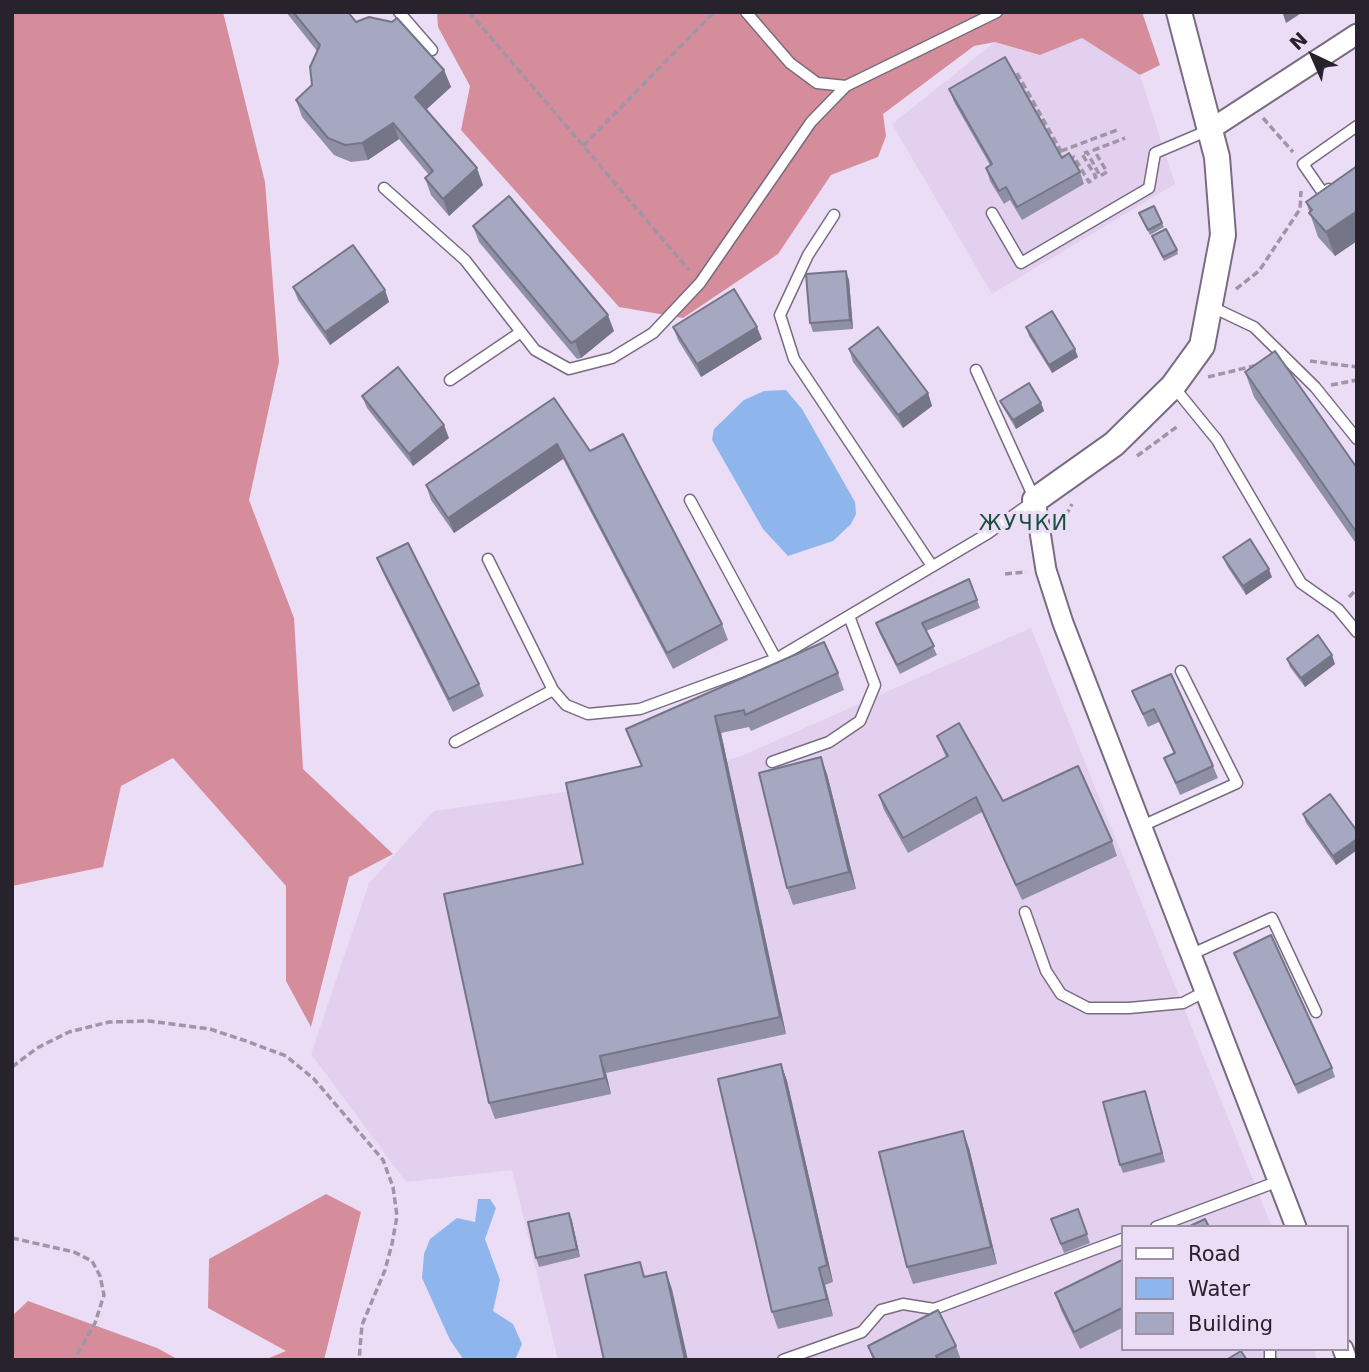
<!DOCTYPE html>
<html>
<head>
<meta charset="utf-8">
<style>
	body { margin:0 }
	#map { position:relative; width:1369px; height:1372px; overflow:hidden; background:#ebddf5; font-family:"DejaVu Sans",sans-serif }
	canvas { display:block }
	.frame { position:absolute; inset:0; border:14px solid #27222b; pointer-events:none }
	.legend { position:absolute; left:1121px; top:1225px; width:228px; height:126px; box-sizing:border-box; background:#ebddf5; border:2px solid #9d92a4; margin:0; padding:9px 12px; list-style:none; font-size:21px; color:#27222b }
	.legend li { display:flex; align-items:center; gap:14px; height:35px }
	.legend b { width:35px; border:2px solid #9d92a4 }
	.north { position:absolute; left:1278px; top:21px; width:70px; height:70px; -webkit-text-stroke:5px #ebddf5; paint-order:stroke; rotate:316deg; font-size:19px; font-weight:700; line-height:28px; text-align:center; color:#27222b }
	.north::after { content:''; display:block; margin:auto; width:24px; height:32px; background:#27222b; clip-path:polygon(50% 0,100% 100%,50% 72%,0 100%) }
</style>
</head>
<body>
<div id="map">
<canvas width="1369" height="1372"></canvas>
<div class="frame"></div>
<ul class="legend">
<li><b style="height:9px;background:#fff"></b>Road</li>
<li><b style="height:19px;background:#8eb6ec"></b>Water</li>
<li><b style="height:19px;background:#a6a7c0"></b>Building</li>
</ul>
<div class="north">N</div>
</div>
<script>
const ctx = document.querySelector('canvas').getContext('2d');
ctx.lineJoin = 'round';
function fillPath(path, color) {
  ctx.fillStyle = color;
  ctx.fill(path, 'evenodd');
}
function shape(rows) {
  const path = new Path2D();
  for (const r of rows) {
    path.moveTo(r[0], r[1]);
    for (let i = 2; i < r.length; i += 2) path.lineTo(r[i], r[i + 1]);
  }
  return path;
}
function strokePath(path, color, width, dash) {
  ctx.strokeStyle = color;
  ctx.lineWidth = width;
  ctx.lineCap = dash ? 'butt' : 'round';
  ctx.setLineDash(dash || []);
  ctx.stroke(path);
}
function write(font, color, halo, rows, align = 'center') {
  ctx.font = font + ' "DejaVu Sans",sans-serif';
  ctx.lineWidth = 7;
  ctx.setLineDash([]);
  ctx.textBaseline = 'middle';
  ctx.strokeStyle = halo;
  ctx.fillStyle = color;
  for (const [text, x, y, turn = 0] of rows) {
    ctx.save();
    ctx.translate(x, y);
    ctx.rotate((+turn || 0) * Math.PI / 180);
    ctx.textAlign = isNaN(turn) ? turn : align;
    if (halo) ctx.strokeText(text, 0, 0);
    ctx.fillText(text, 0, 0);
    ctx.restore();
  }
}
fillPath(shape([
	[1082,38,1140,75,1175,184,992,294,892,124,995,42,1040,54],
	[1031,628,1272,1227,1122,1227,1122,1349,1314,1349,1317,1360,558,1360,512,1170,406,1182,311,1054,369,883,434,811,640,781,739,757]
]), '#e3d0ef');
fillPath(shape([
	[12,12,223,12,265,182,279,362,249,500,294,618,303,769,393,854,349,877,311,1027,286,981,286,886,173,758,121,786,103,867,12,886],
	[437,12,1142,12,1160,65,1140,75,1082,38,1040,55,995,42,974,46,883,114,886,136,878,157,831,175,778,254,683,318,619,307,461,130,470,86,438,27],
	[326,1194,361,1212,324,1360,264,1360,286,1351,208,1308,209,1259],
	[28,1301,157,1348,179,1360,12,1360,12,1316]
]), '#d68d9b');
fillPath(shape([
	[786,390,802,409,855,502,856,514,851,524,833,541,788,556,763,529,712,440,714,429,744,400,764,391],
	[478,1199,490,1199,496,1208,485,1239,500,1280,493,1311,513,1324,522,1344,515,1360,464,1360,450,1340,422,1278,424,1254,430,1239,457,1218,475,1222]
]), '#8eb6ec');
const service = shape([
	[399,12,432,50],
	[746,12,790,63,817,83,846,86,997,12],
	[384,188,465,260,535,350,569,369,612,358,653,333,700,283,811,122,846,86],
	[1329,189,1323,193,1303,164,1357,126],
	[992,213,1021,263,1149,188,1155,153,1209,130],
	[834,215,808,255,780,315,794,359,932,566],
	[1212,307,1254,327,1315,387,1357,439],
	[450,380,521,332],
	[1173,386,1217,440,1301,583,1338,609,1357,632],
	[690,500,776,659],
	[488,559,553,690,566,705,588,714,640,709,776,659,987,534,1035,500,976,370],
	[455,742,553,690],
	[772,762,829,742,860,721,875,685,849,616],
	[1142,826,1237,783,1181,671],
	[1025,912,1046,971,1061,994,1088,1008,1129,1008,1183,1003,1206,991],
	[1192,954,1272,918,1316,1012],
	[1156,1227,1279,1181],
	[1270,1349,1270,1360],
	[783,1360,862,1332,881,1310,903,1304,934,1309,1122,1239]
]);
const minor = shape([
	[1211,129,1357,34],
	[1035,500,1046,570,1063,623,1296,1227],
	[1343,1349,1347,1360]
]);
const tertiary = shape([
	[1035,500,1114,444,1173,386,1202,346,1223,235,1217,157,1179,12]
]);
strokePath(service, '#796c82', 13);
strokePath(minor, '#796c82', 23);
strokePath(tertiary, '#796c82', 28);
strokePath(shape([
	[469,12,689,270],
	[1017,73,1066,160],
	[1263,118,1293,152],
	[583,146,714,12],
	[1061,151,1117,130],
	[1068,160,1074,157,1089,182,1096,177,1082,154,1087,152,1100,176,1107,172,1094,150,1125,138],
	[1236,289,1259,271,1300,209,1301,191],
	[1310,361,1357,367],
	[1208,377,1258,365],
	[1331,385,1357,380],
	[1137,456,1178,426],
	[1061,525,1072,504],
	[1005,574,1026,572],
	[1349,597,1357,589],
	[12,1067,37,1048,69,1032,109,1022,149,1021,210,1029,249,1042,286,1056,314,1079,383,1160,393,1187,397,1216,392,1244,385,1270,362,1325,359,1360],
	[12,1238,74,1252,92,1261,100,1276,104,1295,95,1323,74,1360]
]), '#9f95a7', 3.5, [7, 3.5]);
strokePath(service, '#fff', 10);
strokePath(minor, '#fff', 19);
strokePath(tertiary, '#fff', 24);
fillPath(shape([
	[286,12,348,12,356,22,444,70,451,87,426,110,483,185,449,216,431,195,425,178,429,175,399,139,368,160,351,162,334,155,302,117,296,100,312,85,317,51],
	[949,89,1062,158,1080,172,1084,184,1022,220,1010,200,1004,204,990,181,986,168,990,165,954,102],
	[1357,166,1357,241,1335,256,1318,237,1306,202],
	[1139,213,1162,223,1164,227,1150,235],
	[473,226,614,331,581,358,577,359,479,242],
	[1152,236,1177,250,1178,254,1164,261],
	[849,280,853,329,813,332,810,323],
	[293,287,385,290,389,302,330,345,298,300],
	[673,327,762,339,701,377,678,340],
	[1026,327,1078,357,1052,373,1029,336],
	[849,349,928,393,932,406,903,428,853,362],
	[1245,372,1357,468,1357,545,1254,397],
	[362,396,449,438,413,466,367,408],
	[554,398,590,451,722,624,728,640,673,669,563,459,454,533,431,500,426,485],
	[1000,401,1041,403,1044,411,1016,429,1004,409],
	[1223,557,1272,577,1246,595,1227,566],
	[377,558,479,684,484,696,453,712,382,571],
	[969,579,980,608,926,631,937,655,900,674,879,632,876,623],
	[1287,659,1335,664,1305,687,1290,667],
	[838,673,844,690,751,731,749,727,721,733,786,1034,606,1073,611,1094,495,1119,489,1103,583,864,641,766,626,729],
	[1171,674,1213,766,1218,778,1180,795,1164,758,1174,754,1159,722,1148,727,1132,691],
	[937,736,1003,801,1112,841,1117,856,1022,900,982,812,908,853,884,810,879,795,946,757],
	[827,774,856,889,793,905,787,888],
	[1303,814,1357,831,1357,850,1336,865,1306,823],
	[1234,953,1332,1068,1335,1077,1298,1094],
	[781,1064,787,1081,833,1282,825,1285,833,1316,778,1329,772,1312],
	[1148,1100,1165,1162,1123,1173,1120,1165],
	[969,1148,997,1264,913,1284,907,1267],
	[1078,1209,1090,1243,1064,1253,1051,1219],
	[569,1213,572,1221,580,1257,539,1267,536,1258],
	[1122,1260,1122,1328,1080,1349,1061,1310,1055,1293],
	[868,1346,956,1346,961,1360,873,1360]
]), '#8f90a5');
fillPath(shape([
	[1286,12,1303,12,1286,23,1283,14],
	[444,70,451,87,421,114,415,97],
	[393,123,399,139,368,160,362,143],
	[477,168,483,185,449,216,443,199],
	[1357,211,1357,241,1335,256,1326,232],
	[846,271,849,280,853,329,850,320],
	[385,290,389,302,330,345,325,332],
	[608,315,614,331,581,358,575,341],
	[757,327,762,339,701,377,697,364],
	[1075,349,1078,357,1052,373,1049,365],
	[928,393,932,406,903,428,898,415],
	[1041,403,1044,411,1016,429,1013,420],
	[444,425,449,438,413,466,409,454],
	[557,444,563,459,454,533,448,518],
	[1269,569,1272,577,1246,595,1243,586],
	[1332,655,1335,664,1305,687,1301,678],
	[715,716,721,733,786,1034,780,1017],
	[821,757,827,774,856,889,849,872],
	[1357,839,1357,850,1336,865,1333,856],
	[600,1056,606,1073,611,1094,605,1078],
	[781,1064,787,1081,833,1282,827,1265],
	[1145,1091,1148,1100,1165,1162,1162,1153],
	[963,1131,969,1148,997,1264,991,1247],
	[569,1213,572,1221,580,1257,577,1249],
	[819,1268,825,1285,833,1316,827,1299],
	[666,1272,672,1289,688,1360,685,1360]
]), '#747586');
const building = shape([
	[293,12,348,12,356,22,369,17,392,22,397,18,444,70,415,97,477,168,443,199,425,178,433,171,393,123,362,143,345,145,328,138,296,100,312,85,310,67,320,45,293,12],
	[1005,57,1062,158,1069,153,1080,172,1017,207,1006,187,999,191,986,168,992,164,949,89,1005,57],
	[1357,166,1357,211,1326,232,1309,213,1312,210,1306,202,1357,166],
	[509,196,608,315,575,341,571,343,473,226,509,196],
	[1154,206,1162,223,1148,230,1139,213,1154,206],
	[1166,229,1177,250,1163,257,1152,236,1166,229],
	[353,245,385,290,325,332,293,287,353,245],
	[846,271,850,320,810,323,806,274,846,271],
	[734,289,757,327,697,364,673,327,734,289],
	[1052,311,1075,349,1049,365,1026,327,1052,311],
	[878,327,928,393,898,415,849,349,878,327],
	[1275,351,1357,468,1357,533,1245,372,1275,351],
	[398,367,444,425,409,454,362,396,398,367],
	[1029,383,1041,403,1013,420,1000,401,1029,383],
	[554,398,590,451,623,434,722,624,667,653,557,444,448,518,426,485,554,398],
	[1250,539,1269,569,1243,586,1223,557,1250,539],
	[408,543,479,684,449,699,377,558,408,543],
	[969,579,977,600,922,623,934,646,897,665,876,623,969,579],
	[1318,635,1332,655,1301,678,1287,659,1318,635],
	[824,642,838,673,745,715,744,710,715,716,780,1017,600,1056,605,1078,489,1103,444,894,583,864,566,783,642,766,626,729,824,642],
	[1171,674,1213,766,1176,783,1164,758,1175,753,1154,709,1143,714,1132,691,1171,674],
	[959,723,1003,801,1078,766,1112,841,1016,885,976,797,903,838,879,795,948,756,937,736,959,723],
	[821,757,849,872,787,888,759,773,821,757],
	[1330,794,1357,831,1357,839,1333,856,1303,814,1330,794],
	[1271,935,1332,1068,1295,1085,1234,953,1271,935],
	[781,1064,827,1265,819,1268,827,1299,772,1312,718,1079,781,1064],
	[1145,1091,1162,1153,1120,1165,1103,1102,1145,1091],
	[963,1131,991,1247,907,1267,879,1152,963,1131],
	[1078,1209,1087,1234,1061,1244,1051,1219,1078,1209],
	[569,1213,577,1249,536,1258,528,1222,569,1213],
	[1205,1219,1209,1227,1188,1227,1205,1219],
	[1122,1260,1122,1308,1074,1332,1055,1293,1122,1260],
	[640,1262,644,1277,666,1272,685,1360,604,1360,585,1275,640,1262],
	[938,1310,956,1346,936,1356,939,1360,875,1360,868,1346,938,1310],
	[1241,1351,1247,1360,1226,1360,1241,1351]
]);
fillPath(building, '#a6a7c0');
strokePath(building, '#747586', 2);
ctx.letterSpacing = '2px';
write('21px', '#1a4e41', '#ebddf5', [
	["ЖУЧКИ",1024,525]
]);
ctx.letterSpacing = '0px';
</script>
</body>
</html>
